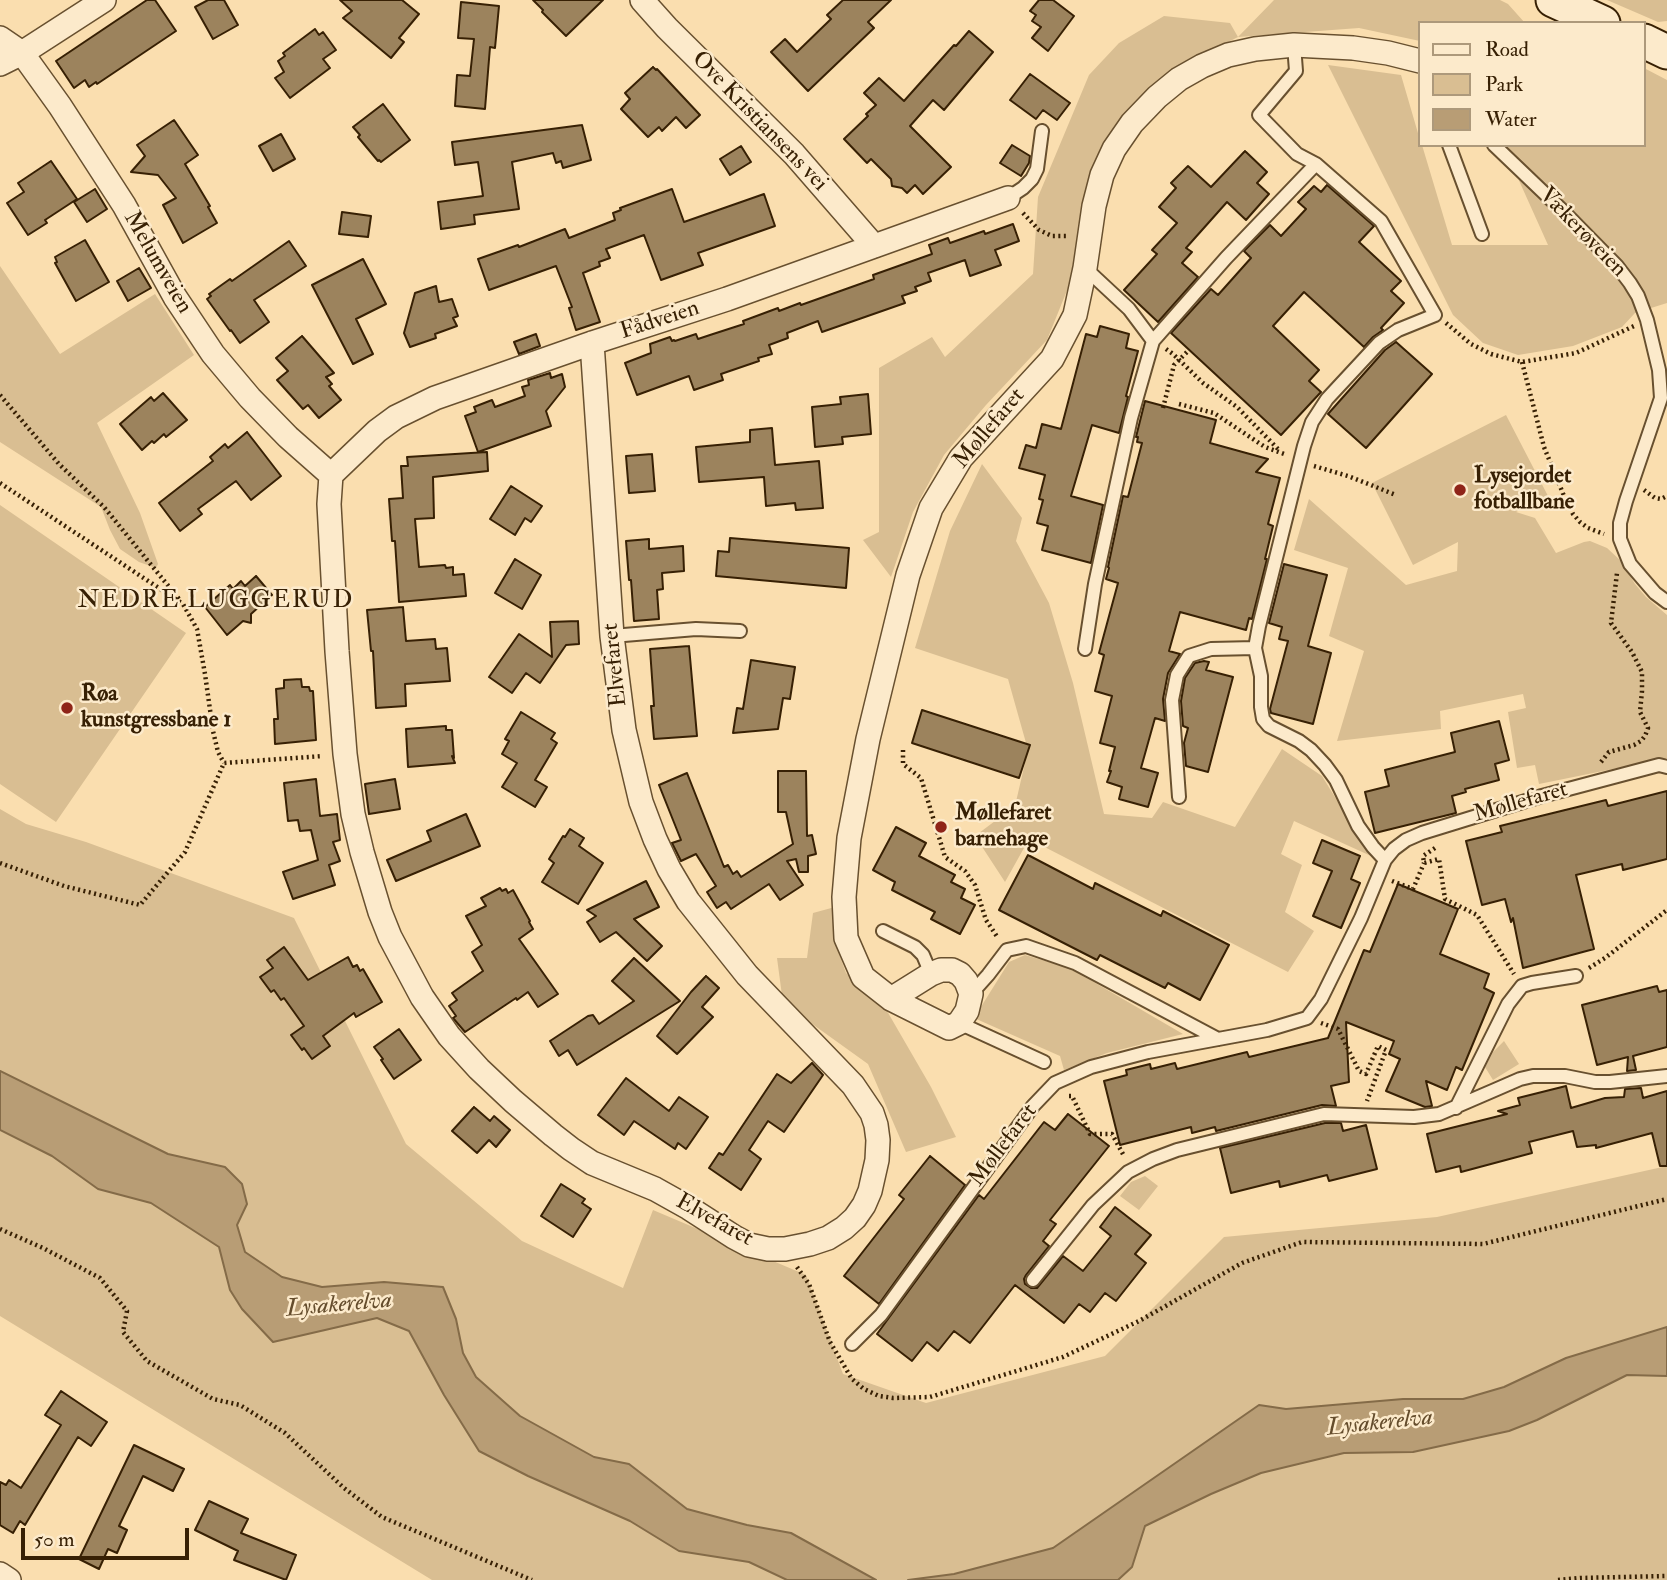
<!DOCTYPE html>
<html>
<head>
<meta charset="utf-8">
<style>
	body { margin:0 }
	#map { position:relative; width:1667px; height:1580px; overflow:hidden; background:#fadeaf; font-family:"IM FELL Double Pica",serif }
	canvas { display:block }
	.legend { position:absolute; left:1418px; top:21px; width:228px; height:126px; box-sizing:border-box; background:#fceacb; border:2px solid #ad997b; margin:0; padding:9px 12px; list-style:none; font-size:21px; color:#372004 }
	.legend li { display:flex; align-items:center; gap:14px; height:35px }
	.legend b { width:35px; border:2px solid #ad997b }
	.scale { position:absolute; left:21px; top:1528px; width:168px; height:32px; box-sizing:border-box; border:4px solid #372004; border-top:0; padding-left:9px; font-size:21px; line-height:24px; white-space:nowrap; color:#372004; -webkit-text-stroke:5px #fceacb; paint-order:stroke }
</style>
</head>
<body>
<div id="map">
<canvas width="1667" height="1580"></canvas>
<ul class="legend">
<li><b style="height:9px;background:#fceacb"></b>Road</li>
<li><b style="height:19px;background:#d9be92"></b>Park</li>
<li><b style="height:19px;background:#b89d75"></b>Water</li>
</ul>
<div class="scale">50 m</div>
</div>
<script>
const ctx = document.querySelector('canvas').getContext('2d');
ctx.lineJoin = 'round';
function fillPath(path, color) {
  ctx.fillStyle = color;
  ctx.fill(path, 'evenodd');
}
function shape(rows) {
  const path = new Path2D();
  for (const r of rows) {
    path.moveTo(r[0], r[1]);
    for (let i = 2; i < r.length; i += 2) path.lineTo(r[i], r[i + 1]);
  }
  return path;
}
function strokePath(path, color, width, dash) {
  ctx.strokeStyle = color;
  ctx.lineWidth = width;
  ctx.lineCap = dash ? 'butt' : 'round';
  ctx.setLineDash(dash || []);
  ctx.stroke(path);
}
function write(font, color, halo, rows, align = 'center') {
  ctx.font = font + ' "IM FELL Double Pica",serif';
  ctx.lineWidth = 5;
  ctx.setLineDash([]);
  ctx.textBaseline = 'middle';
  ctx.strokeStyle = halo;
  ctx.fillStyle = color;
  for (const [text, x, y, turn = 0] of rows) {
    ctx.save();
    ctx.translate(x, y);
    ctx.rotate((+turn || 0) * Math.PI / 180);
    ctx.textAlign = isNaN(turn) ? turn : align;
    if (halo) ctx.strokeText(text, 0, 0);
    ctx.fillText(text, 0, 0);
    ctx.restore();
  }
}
fillPath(shape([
	[1274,0,1500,0,1508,4,1525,23,1420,23,1420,41,1359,28,1238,37,1171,71,1121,118,1091,176,1068,288,1047,340,986,405,944,455,913,512,891,577,863,540,879,532,879,368,932,337,945,357,1033,274,1038,197,1089,75,1119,43,1164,16,1230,23,1238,37],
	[1607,0,1667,0,1667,21,1658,22],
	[1328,65,1401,75,1420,140,1420,145,1422,145,1452,245,1548,245,1503,145,1644,145,1644,68,1667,80,1667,303,1635,313,1622,327,1573,346,1518,355,1483,343,1453,315],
	[0,266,60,354,155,294,194,355,97,423,140,513,158,564,156,568,139,562,120,549,110,530,101,507,0,442],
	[1506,415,1548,496,1516,512,1535,518,1556,553,1584,542,1590,541,1607,548,1621,561,1635,584,1646,597,1667,615,1667,758,1539,784,1535,765,1517,768,1508,712,1526,708,1523,694,1440,711,1441,729,1337,741,1364,651,1329,636,1348,568,1294,550,1309,499,1406,585,1457,571,1458,542,1413,565,1372,483],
	[982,464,1022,518,1016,541,1049,603,1073,683,1104,814,1152,818,1163,802,1235,827,1282,749,1322,776,1371,856,1294,821,1281,854,1302,865,1285,912,1314,931,1288,972,1029,839,1005,882,975,836,1015,806,1028,750,1008,679,915,648,950,531],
	[0,505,186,633,56,822,0,784],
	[0,809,26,824,86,842,294,918,406,1144,522,1241,623,1288,653,1210,806,1275,843,1374,926,1403,1105,1356,1224,1237,1437,1217,1667,1166,1667,1580,432,1580,0,1316],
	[835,907,834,940,846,973,887,1011,931,1087,956,1137,906,1152,868,1064,783,1003,777,958,807,958,813,913],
	[1025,955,1066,967,1092,981,1183,1034,1107,1053,1064,1070,1060,1056,974,1018,1009,962],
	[1504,1041,1519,1064,1493,1080,1485,1067,1493,1052],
	[1145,1176,1158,1186,1139,1210,1120,1196,1131,1182]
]), '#d9be92');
const water = shape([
	[0,1071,168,1154,225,1167,242,1184,247,1204,237,1225,245,1252,282,1277,322,1287,384,1282,443,1287,456,1319,463,1353,476,1377,520,1416,594,1457,629,1464,687,1509,747,1525,791,1533,876,1580,787,1580,749,1562,679,1551,630,1521,528,1476,479,1451,444,1395,409,1331,377,1318,273,1342,242,1309,230,1290,219,1247,151,1203,98,1189,52,1156,0,1130,0,1071],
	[1667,1327,1667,1376,1627,1375,1537,1420,1509,1431,1413,1452,1344,1453,1261,1473,1211,1494,1145,1526,1132,1567,1118,1580,908,1580,954,1574,1053,1548,1259,1405,1286,1409,1403,1399,1463,1399,1504,1387,1566,1358,1667,1327]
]);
fillPath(water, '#b89d75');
strokePath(water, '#846b48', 2);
const building = shape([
	[147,0,155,0,176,31,97,84,96,82,89,87,85,80,74,88,56,61,147,0],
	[208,0,224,0,238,25,213,39,195,7,208,0],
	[340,0,402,0,419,14,399,38,404,42,391,58,343,18,352,11,340,0],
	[533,0,603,0,566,36,542,12,543,10,533,0],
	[843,0,891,0,868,22,874,28,808,91,771,52,785,39,797,52,831,19,827,15,843,0],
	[1039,0,1053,0,1074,16,1048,51,1032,38,1041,27,1032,21,1036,15,1030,11,1039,0],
	[461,2,499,6,495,48,490,47,485,109,455,106,457,75,470,76,474,39,458,38,461,2],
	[315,29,319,35,323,32,336,50,323,59,330,68,290,98,275,78,284,72,278,61,285,56,283,53,315,29],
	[969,31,993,52,944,110,933,100,910,126,951,167,923,194,915,185,907,193,902,188,892,186,891,179,871,159,867,163,844,139,868,116,866,114,876,105,864,93,879,78,904,101,954,45,956,46,969,31],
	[653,67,656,70,657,69,700,115,686,128,676,117,662,131,659,127,648,137,621,109,630,99,625,93,653,67],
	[1030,74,1070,103,1057,120,1043,110,1036,119,1010,100,1030,74],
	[383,104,410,140,381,162,379,160,378,161,358,137,360,135,353,127,383,104],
	[174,120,198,155,185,164,210,206,208,207,217,223,183,243,163,205,176,198,158,175,131,172,145,156,137,145,174,120],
	[582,125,591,160,563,168,561,161,556,163,553,153,512,162,519,209,474,215,475,224,441,229,438,202,483,196,478,162,455,165,452,142,582,125],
	[281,134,295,159,273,171,259,146,281,134],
	[1012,145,1030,156,1029,163,1021,176,1000,163,1012,145],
	[741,146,751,162,730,175,720,159,741,146],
	[1245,151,1267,172,1257,183,1269,194,1246,220,1227,202,1186,248,1192,252,1182,263,1198,277,1158,322,1124,290,1157,254,1152,250,1177,223,1159,207,1176,188,1171,183,1188,166,1211,187,1245,151],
	[51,161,77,199,45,220,47,223,28,235,7,203,24,192,18,183,51,161],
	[1327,185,1374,226,1359,242,1401,281,1391,291,1404,303,1381,328,1383,330,1373,337,1364,347,1304,292,1273,326,1319,370,1309,381,1321,392,1281,435,1171,333,1211,289,1218,295,1251,258,1244,251,1270,225,1281,236,1306,209,1298,202,1314,186,1321,192,1327,185],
	[95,189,107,209,87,222,74,202,95,189],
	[672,189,684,222,764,194,775,226,698,253,703,265,661,280,644,235,606,249,610,258,599,262,600,266,583,273,600,322,576,330,569,308,572,307,556,266,489,290,478,259,518,245,519,247,565,229,569,238,615,220,613,213,621,210,620,208,672,189],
	[342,212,371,216,368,237,339,234,342,212],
	[1013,224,1019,241,995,250,1001,265,970,276,965,260,928,273,931,281,915,287,917,291,902,296,905,303,822,332,818,321,787,333,788,338,769,345,772,354,758,358,759,361,721,374,723,380,694,390,689,376,637,395,625,363,651,353,650,344,670,337,672,341,674,340,675,341,696,334,698,339,710,335,744,324,743,321,778,308,779,311,800,303,801,305,874,279,873,275,932,254,929,245,948,238,950,243,984,231,985,234,1013,224],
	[85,240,109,282,76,301,55,263,57,262,55,257,85,240],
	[289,241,306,266,254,300,269,322,240,343,231,330,230,331,207,299,211,296,209,294,230,279,232,281,289,241],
	[363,259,386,304,356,319,373,354,353,364,312,285,363,259],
	[139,268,151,288,128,301,117,281,139,268],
	[436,286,439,302,452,299,458,316,453,318,457,326,435,334,436,338,410,347,404,333,415,293,436,286],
	[1100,326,1129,334,1126,348,1138,351,1126,396,1128,397,1119,433,1092,425,1071,496,1103,505,1091,563,1042,550,1048,526,1037,523,1043,500,1039,499,1045,475,1019,468,1026,445,1036,448,1042,424,1061,429,1086,334,1097,337,1100,326],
	[536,334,540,346,519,354,514,342,536,334],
	[302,336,334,373,326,377,332,384,329,386,341,400,319,418,308,405,303,409,277,380,288,371,276,358,302,336],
	[1396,342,1432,374,1366,448,1328,414,1385,350,1396,342],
	[550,373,551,378,562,374,565,387,546,411,551,426,478,452,465,416,476,412,474,407,492,400,495,407,525,396,522,387,529,385,528,380,550,373],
	[163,393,187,420,166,437,164,434,154,443,152,441,142,450,120,424,151,397,154,401,163,393],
	[868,394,871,434,842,437,843,444,815,447,812,407,841,404,840,397,868,394],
	[1145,401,1216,420,1210,443,1268,459,1256,472,1280,478,1268,524,1273,526,1265,559,1267,559,1252,619,1249,618,1246,630,1180,612,1169,651,1180,654,1168,673,1163,699,1165,721,1155,718,1141,768,1158,773,1148,807,1119,799,1122,787,1107,782,1111,771,1109,771,1115,747,1100,743,1112,696,1095,691,1104,655,1099,653,1118,583,1106,579,1109,568,1108,567,1123,496,1128,497,1142,443,1137,442,1138,437,1136,437,1145,401],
	[772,428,775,465,819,461,823,508,796,510,795,503,766,506,764,477,699,482,696,447,750,442,750,430,772,428],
	[247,432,281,476,251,500,236,481,198,509,202,514,180,531,159,503,213,461,210,457,225,444,228,448,247,432],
	[487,452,488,471,433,477,434,518,415,519,419,567,445,565,446,568,453,567,453,575,464,574,466,596,399,602,395,541,392,541,389,499,403,498,401,466,408,466,407,457,487,452],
	[652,454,655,491,629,493,626,456,652,454],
	[511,486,542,506,531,522,525,518,515,535,490,519,511,486],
	[730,538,849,548,846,588,716,576,718,551,729,552,730,538],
	[649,539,649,549,683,546,684,571,662,573,663,589,657,590,659,619,634,621,631,580,629,580,626,541,649,539],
	[515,559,541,575,522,609,495,593,515,559],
	[1284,564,1327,575,1308,646,1331,653,1313,724,1271,713,1270,709,1288,641,1279,639,1282,627,1269,623,1284,564],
	[256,576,272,595,251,614,251,623,243,621,227,635,205,607,230,585,233,589,241,581,245,586,256,576],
	[403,607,406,641,435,639,436,649,447,648,450,681,405,684,406,706,376,708,373,651,371,651,367,610,403,607],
	[578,621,579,644,566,645,540,683,526,673,512,693,489,677,519,634,552,657,550,622,578,621],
	[689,646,697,736,654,739,651,706,654,706,650,649,689,646],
	[751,660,795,667,790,699,783,698,778,729,733,733,737,708,743,709,751,660],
	[1204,661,1209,662,1206,670,1233,677,1208,772,1186,766,1184,743,1188,728,1183,726,1181,701,1185,678,1195,663,1204,661],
	[301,679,302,687,309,687,310,691,313,691,316,740,275,744,274,719,278,719,276,689,284,688,284,680,301,679],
	[922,710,1030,745,1019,778,912,743,922,710],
	[521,712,555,733,551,739,557,743,535,780,547,787,535,807,502,787,517,763,502,754,509,741,505,739,521,712],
	[1499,721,1509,760,1495,764,1499,780,1465,789,1466,792,1452,796,1456,813,1375,833,1365,792,1389,786,1385,770,1455,752,1451,733,1499,721],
	[446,726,446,730,452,730,454,758,452,756,455,763,408,767,406,729,446,726],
	[778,771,806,771,807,836,812,835,816,854,808,856,808,872,799,872,796,859,787,861,803,885,780,900,769,884,731,909,726,902,717,908,707,892,716,886,696,854,681,861,672,843,681,840,659,785,687,773,724,867,728,865,733,874,737,871,741,877,793,844,786,812,778,812,778,771],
	[316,779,320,816,337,814,340,840,333,842,340,861,329,865,335,885,293,899,283,872,318,860,311,830,300,831,298,820,288,821,284,783,316,779],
	[395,779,400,809,369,814,365,784,395,779],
	[1667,791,1667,859,1623,870,1622,864,1576,875,1594,949,1523,968,1513,918,1511,922,1505,899,1482,905,1466,841,1502,832,1500,826,1606,800,1608,806,1667,791],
	[466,814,480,846,396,881,387,860,431,841,427,831,466,814],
	[896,827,926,843,919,856,955,875,951,882,965,889,961,898,975,905,960,934,931,919,935,912,892,890,895,882,873,870,896,827],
	[570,829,584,838,579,846,603,863,578,904,542,882,554,863,549,859,563,836,565,837,570,829],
	[1322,840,1360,856,1351,879,1360,883,1341,928,1313,916,1332,871,1313,863,1322,840],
	[1028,855,1093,889,1095,883,1161,916,1163,911,1229,945,1200,1000,1168,983,1165,988,1100,955,1097,960,999,910,1028,855],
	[646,881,659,907,634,919,662,946,647,961,616,932,600,942,587,922,596,916,587,910,646,881],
	[1398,884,1458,909,1440,954,1489,974,1484,988,1494,993,1462,1070,1456,1067,1447,1090,1426,1081,1432,1106,1425,1107,1386,1091,1400,1059,1389,1054,1394,1041,1346,1022,1349,1082,1331,1086,1336,1106,1322,1105,1216,1131,1215,1127,1192,1133,1191,1127,1120,1145,1104,1081,1127,1075,1126,1070,1150,1064,1151,1069,1175,1063,1177,1069,1247,1052,1249,1057,1328,1038,1364,950,1370,952,1398,884],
	[500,888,502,891,506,889,508,893,513,890,530,921,529,922,533,929,519,939,558,994,538,1007,528,992,517,1000,516,998,465,1032,453,1018,456,1016,449,1006,457,1000,452,993,483,971,472,952,482,945,466,916,486,906,481,898,500,888],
	[284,947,308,980,348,957,353,967,357,965,360,971,363,969,382,1002,356,1017,354,1013,323,1036,330,1046,312,1059,304,1048,302,1050,291,1035,304,1026,284,998,281,1000,274,990,271,992,260,977,273,968,267,960,284,947],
	[634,958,680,1001,577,1065,568,1050,559,1056,550,1041,588,1016,593,1015,599,1024,634,1001,612,981,634,958],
	[706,976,719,988,702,1007,713,1017,677,1054,657,1036,691,992,706,976],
	[1657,986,1659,992,1667,990,1667,1047,1633,1056,1636,1070,1627,1071,1628,1057,1597,1065,1582,1005,1657,986],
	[399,1029,421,1060,394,1079,381,1060,383,1059,374,1047,399,1029],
	[812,1063,823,1075,784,1132,768,1121,749,1150,761,1159,741,1190,709,1168,719,1153,723,1155,777,1074,791,1083,812,1063],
	[626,1078,669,1111,679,1097,708,1117,686,1149,678,1143,675,1149,634,1121,624,1135,598,1115,626,1078],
	[1566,1086,1571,1108,1605,1098,1624,1097,1625,1089,1641,1088,1643,1098,1667,1091,1667,1166,1660,1166,1652,1133,1596,1148,1596,1145,1577,1147,1573,1131,1529,1142,1532,1153,1461,1172,1460,1166,1436,1172,1427,1134,1507,1114,1498,1111,1520,1105,1518,1098,1566,1086],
	[474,1107,490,1121,494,1116,510,1130,496,1147,489,1140,477,1153,452,1131,474,1107],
	[1068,1114,1109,1146,1050,1220,1056,1224,1043,1241,1049,1246,1026,1275,1024,1279,1025,1284,1031,1288,1037,1288,1063,1256,1083,1271,1111,1236,1100,1227,1115,1207,1151,1235,1135,1254,1146,1263,1116,1301,1105,1293,1090,1312,1079,1304,1064,1323,1015,1285,970,1343,954,1331,938,1351,927,1342,912,1361,877,1334,979,1195,984,1199,1044,1122,1055,1130,1068,1114],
	[1325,1123,1341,1123,1343,1131,1366,1125,1377,1169,1329,1181,1327,1175,1280,1187,1279,1181,1231,1193,1220,1148,1325,1123],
	[930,1156,965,1185,879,1304,844,1276,904,1199,899,1195,930,1156],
	[561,1184,585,1199,582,1203,591,1209,573,1237,541,1216,561,1184],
	[61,1391,107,1422,91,1446,78,1437,25,1525,20,1521,13,1533,0,1525,0,1482,6,1485,9,1480,21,1488,61,1425,45,1415,61,1391],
	[134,1445,184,1469,173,1491,143,1476,119,1526,127,1530,117,1553,108,1549,99,1569,79,1559,134,1445],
	[209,1501,248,1519,241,1533,296,1555,286,1580,234,1560,238,1551,195,1530,209,1501]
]);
fillPath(building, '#9c835d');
strokePath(building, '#372004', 2);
const service = shape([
	[1294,45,1296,71,1259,115,1297,154,1316,164,1381,221,1435,315,1398,330,1379,343,1327,399,1312,422,1304,446,1259,626,1255,648,1261,676,1261,707,1263,719,1269,726,1299,741,1311,750,1325,765,1336,780,1358,826,1373,847,1385,860],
	[1449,145,1482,234],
	[1494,145,1563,211,1617,266,1630,283,1638,296,1647,320,1659,370,1661,398,1626,501,1620,523,1620,539,1630,564,1655,593,1667,602],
	[1008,198,1023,188,1032,179,1037,169,1042,131],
	[1085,268,1129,309,1153,341],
	[612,636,696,629,740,631],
	[1085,649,1095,584,1131,418,1153,341,1226,258,1316,164],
	[1179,797,1172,700,1177,675,1189,656,1211,649,1255,648],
	[883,931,915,947,923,955,931,974],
	[971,994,988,975,1007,950,1026,946,1075,963,1218,1039],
	[959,1023,1044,1062],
	[1456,1108,1508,1004,1522,986,1532,983,1576,976],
	[1033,1280,1093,1205,1128,1172,1153,1159,1177,1150,1324,1114,1414,1117,1439,1114,1497,1089,1520,1079,1533,1076,1565,1076,1595,1082,1610,1082,1667,1076],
	[852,1344,881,1315,1033,1106,1055,1083,1091,1067,1148,1052,1267,1030,1307,1018,1321,999,1361,918,1385,860,1394,849,1406,840,1422,833,1542,796,1659,765,1667,767]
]);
const minor = shape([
	[642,0,667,28,794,154,874,246],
	[0,38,22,53,60,106,124,205,175,297,213,354,250,398,288,437,331,475],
	[0,64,22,53,104,0],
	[331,475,329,504,337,651,345,754,353,814,362,852,380,912,390,937,422,997,449,1036,479,1069,513,1101,553,1135,571,1149,592,1163,655,1189,689,1208,734,1237,749,1245,768,1249,785,1249,810,1244,828,1238,844,1228,855,1218,864,1205,870,1191,877,1160,878,1140,876,1125,872,1113,853,1085,747,975,688,901,669,869,655,839,641,802,624,730,612,636,592,343],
	[331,475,377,431,396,417,435,398,592,343,727,299,1008,198],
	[891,999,931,974,941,970,952,970,960,974,966,981,971,994,967,1011,959,1023,949,1028,891,999,863,977,846,938,844,897,849,838,868,739,908,575,931,508,961,458,1052,359,1075,315,1085,268,1094,206,1102,175,1114,149,1132,123,1157,97,1179,79,1202,66,1228,55,1255,49,1294,45,1353,48,1388,53,1420,61],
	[0,1574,9,1580]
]);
const secondary = shape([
	[1553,0,1603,23],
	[1644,41,1667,52]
]);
strokePath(service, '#68502f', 16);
strokePath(minor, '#68502f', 26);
strokePath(secondary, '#372004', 37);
strokePath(shape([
	[1023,213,1039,230,1052,236,1069,236],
	[1446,323,1471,344,1491,354,1522,362,1576,353,1634,326],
	[1166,349,1173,354,1203,383,1237,407,1279,450],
	[1522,362,1544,447,1564,496,1573,514,1580,522,1588,528,1604,534],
	[0,395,59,464,104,507,179,599],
	[1179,404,1214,413,1265,447,1287,455],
	[1314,466,1348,476,1396,495],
	[0,483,183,604,197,629,205,674,213,731,218,752,224,763],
	[1644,490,1655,498,1661,499,1667,496],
	[903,750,903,764,921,778,945,857,965,871,975,885,986,920,998,938],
	[1601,762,1609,752,1634,745,1641,741,1645,736,1648,728,1640,712,1642,691,1642,672,1632,652,1611,623,1617,573],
	[1435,848,1423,856,1424,863,1439,859,1445,899,1477,915,1514,974],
	[0,863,64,886,140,905,185,852,224,763,323,756],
	[1392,881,1413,889,1424,863],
	[1589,968,1605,958,1667,910],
	[1321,1023,1338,1029,1359,1071,1366,1074,1378,1046,1386,1050,1367,1101],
	[1069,1096,1072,1096,1090,1134,1112,1134,1124,1156],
	[0,1229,43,1248,100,1278,127,1311,123,1332,147,1361,213,1399,240,1405,285,1433,344,1488,382,1517,532,1580],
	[797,1267,809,1284,830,1342,852,1379,864,1389,879,1396,893,1398,930,1397,1063,1357,1139,1321,1242,1263,1302,1242,1483,1244,1667,1199],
	[1558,1580,1580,1578,1667,1576]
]), '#372004', 4.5, [2, 3.5]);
strokePath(service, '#fceacb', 12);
strokePath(minor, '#fceacb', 23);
strokePath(secondary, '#fceacb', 33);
strokePath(shape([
	[1163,408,1174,365,1187,352]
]), '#372004', 4.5, [2, 3.5]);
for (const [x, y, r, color] of [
	[1460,490,7,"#8f2418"],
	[67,708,7,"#8f2418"],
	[941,827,7,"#8f2418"]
]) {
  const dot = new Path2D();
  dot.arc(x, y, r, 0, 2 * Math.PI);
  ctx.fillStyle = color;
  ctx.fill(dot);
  strokePath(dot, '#fceacb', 2.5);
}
write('23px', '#372004', '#fceacb', [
	["Ove Kristiansens vei",759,122,46],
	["Vækerøveien",1582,233,46],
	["Melumveien",157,263,60],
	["Fådveien",660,321,-18],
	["Møllefaret",990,429,-50],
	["Elvefaret",616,665,-96],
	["Møllefaret",1521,803,-16],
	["Møllefaret",1004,1146,-53],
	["Elvefaret",714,1221,29]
]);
write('bold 23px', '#372004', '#fceacb', [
	["Lysejordet",1474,477],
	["fotballbane",1474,503],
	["Røa",81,695],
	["kunstgressbane 1",81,721],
	["Møllefaret",955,814],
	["barnehage",955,840]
], 'left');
ctx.letterSpacing = '2px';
write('24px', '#372004', '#fceacb', [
	["NEDRE LUGGERUD",216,602]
]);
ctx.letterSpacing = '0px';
write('italic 24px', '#644c2c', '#fceacb', [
	["Lysakerelva",339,1306,-5],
	["Lysakerelva",1380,1424,-6]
]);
</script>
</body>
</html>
